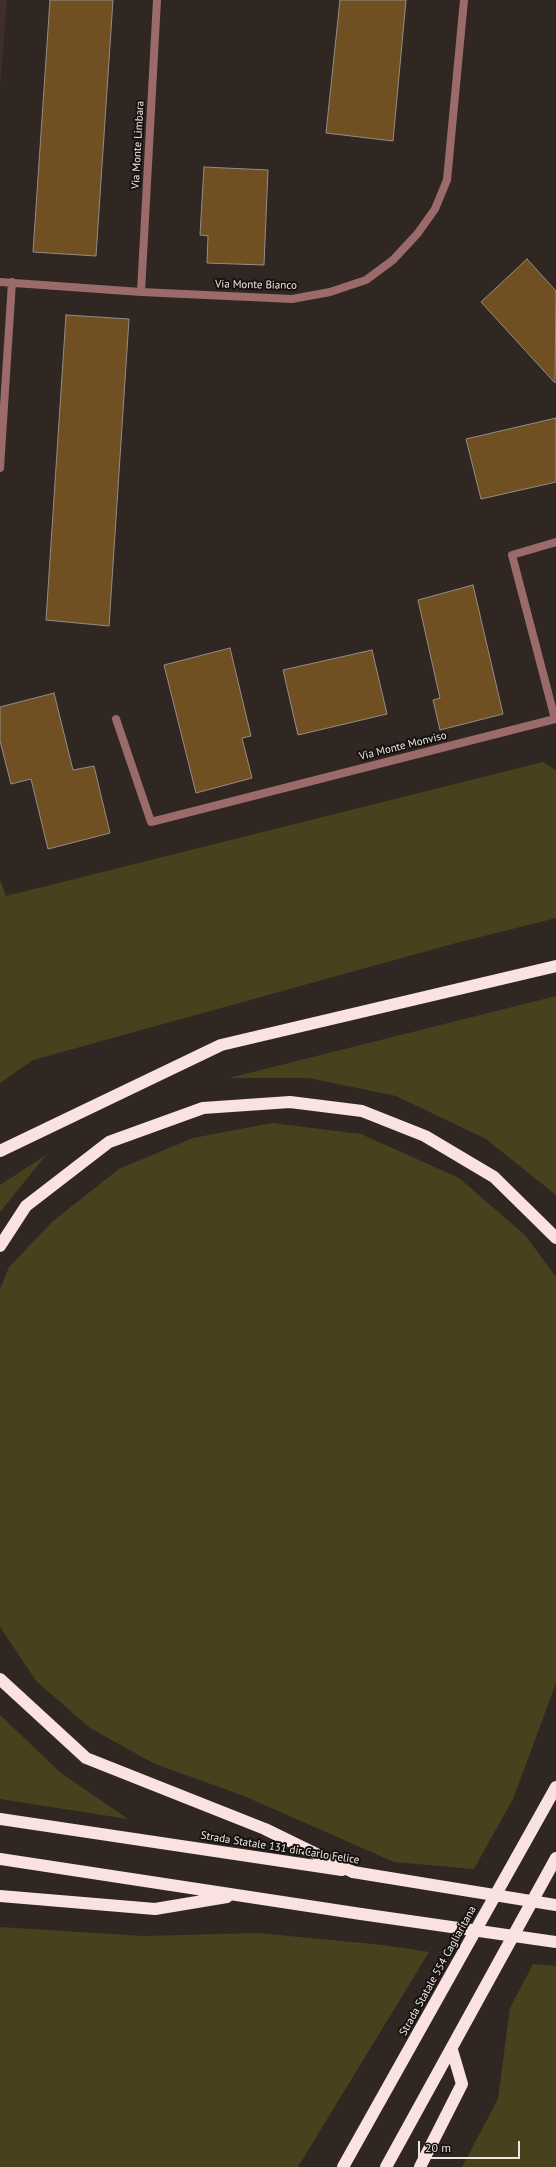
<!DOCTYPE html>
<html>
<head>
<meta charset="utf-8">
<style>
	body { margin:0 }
	#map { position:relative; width:556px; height:2167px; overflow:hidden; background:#302723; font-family:"PT Sans",sans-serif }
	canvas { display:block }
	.scale { position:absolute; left:418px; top:2141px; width:102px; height:18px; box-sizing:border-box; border:2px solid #ede7e4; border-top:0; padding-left:5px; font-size:12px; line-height:14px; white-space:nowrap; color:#ede7e4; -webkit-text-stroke:3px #15110f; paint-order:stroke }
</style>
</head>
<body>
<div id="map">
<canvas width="556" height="2167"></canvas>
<div class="scale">20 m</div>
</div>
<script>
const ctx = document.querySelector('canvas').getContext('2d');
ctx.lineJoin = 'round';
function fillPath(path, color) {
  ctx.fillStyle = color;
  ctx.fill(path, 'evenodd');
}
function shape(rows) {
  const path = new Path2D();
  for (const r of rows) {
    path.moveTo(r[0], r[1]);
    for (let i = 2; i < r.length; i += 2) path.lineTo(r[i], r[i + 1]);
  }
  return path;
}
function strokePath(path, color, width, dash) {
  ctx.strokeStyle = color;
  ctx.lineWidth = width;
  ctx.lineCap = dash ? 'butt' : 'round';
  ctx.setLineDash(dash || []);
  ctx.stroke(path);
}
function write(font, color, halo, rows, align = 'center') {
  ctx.font = font + ' "PT Sans",sans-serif';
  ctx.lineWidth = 4;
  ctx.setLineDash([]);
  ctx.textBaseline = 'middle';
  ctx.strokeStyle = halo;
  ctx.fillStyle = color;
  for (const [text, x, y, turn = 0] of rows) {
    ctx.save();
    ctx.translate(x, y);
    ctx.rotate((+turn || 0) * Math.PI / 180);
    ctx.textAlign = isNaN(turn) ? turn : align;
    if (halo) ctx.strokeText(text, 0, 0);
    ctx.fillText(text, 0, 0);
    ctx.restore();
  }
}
fillPath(shape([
	[0,0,7,0,0,87]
]), '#3e2f28');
fillPath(shape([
	[543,762,556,770,556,918,456,943,33,1060,0,1083,0,880,6,896],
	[556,996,556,1195,486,1139,396,1096,309,1078,229,1078],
	[272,1123,361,1134,459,1178,525,1235,556,1277,556,1683,513,1799,474,1869,394,1862,244,1796,155,1764,90,1728,37,1682,0,1627,0,1289,9,1267,53,1221,119,1169,193,1138],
	[46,1155,0,1212,0,1185],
	[0,1715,61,1773,128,1819,0,1799],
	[0,1927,144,1936,258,1933,383,1945,429,1952,298,2167,0,2167],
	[533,1964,556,1966,556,2167,462,2167,498,2099,510,2008]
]), '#48411d');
const building = shape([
	[50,0,113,0,96,256,33,252,50,0],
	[340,0,406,0,393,141,326,133,340,0],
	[204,167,268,170,264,265,207,263,208,236,200,235,204,167],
	[527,259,556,291,555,383,481,302,527,259],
	[66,315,129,319,109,626,46,620,66,315],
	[556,418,556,482,481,499,466,439,556,418],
	[473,585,503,714,440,730,433,700,440,698,418,600,473,585],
	[230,648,251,736,242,738,252,778,196,793,164,665,230,648],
	[372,650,387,714,298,735,283,670,372,650],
	[54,693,73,770,94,766,110,833,48,849,31,779,11,784,0,741,0,707,54,693]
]);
fillPath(building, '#704f23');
strokePath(building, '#948d84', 1);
strokePath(shape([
	[0,282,141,292,292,299,330,292,366,280,393,260,418,233,435,209,447,180,464,0],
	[141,292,157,0],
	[0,468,12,282],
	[116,719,151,822,555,719,512,555,556,542]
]), '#9a6b6a', 8);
strokePath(shape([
	[0,1151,221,1045,556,966],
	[0,1246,26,1206,109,1142,203,1108,290,1102,362,1111,425,1136,494,1177,556,1238],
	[0,1679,86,1758,265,1829,353,1872],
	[0,1819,342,1870],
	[0,1859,361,1914],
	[0,1896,155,1909,227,1897],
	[343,2167,556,1787],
	[386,2167,556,1858],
	[420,2167,462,2084,452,2050]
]), '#fae2e1', 12);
strokePath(shape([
	[353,1872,556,1905],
	[361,1914,556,1942]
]), '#fae2e1', 12);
write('11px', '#ede7e4', '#15110f', [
	["Via Monte Limbara",138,145,-87],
	["Via Monte Bianco",256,285,1],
	["Via Monte Monviso",403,746,-14],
	["Strada Statale 131 dir Carlo Felice",280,1848,9],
	["Strada Statale 554 Cagliaritana",438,1971,-61]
]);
</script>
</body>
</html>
